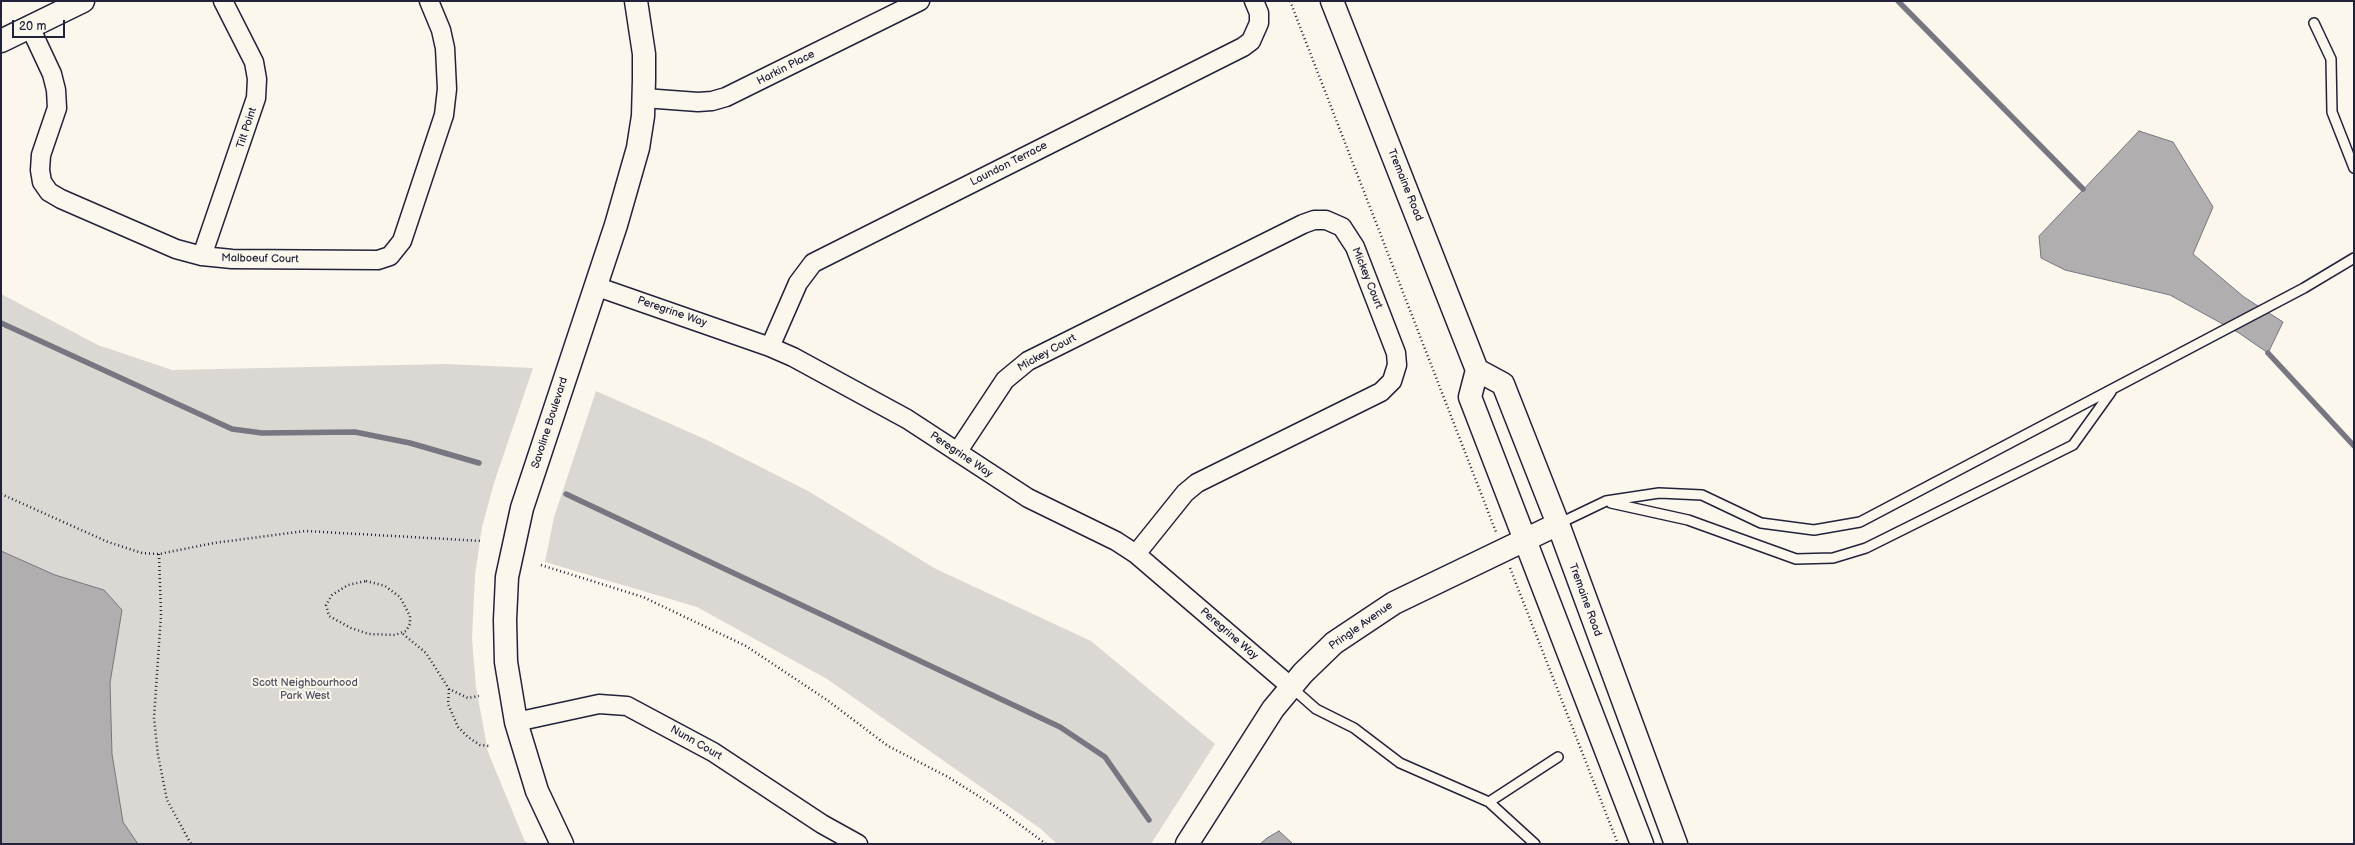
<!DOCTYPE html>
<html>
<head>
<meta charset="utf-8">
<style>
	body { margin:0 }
	#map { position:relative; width:2355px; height:845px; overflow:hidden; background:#fbf7ec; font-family:"Balsamiq Sans",sans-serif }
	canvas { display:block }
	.frame { position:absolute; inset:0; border:2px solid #22223b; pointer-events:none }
	.scale { position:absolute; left:12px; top:20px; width:53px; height:18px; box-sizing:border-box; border:2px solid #22223b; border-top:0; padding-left:5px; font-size:12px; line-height:14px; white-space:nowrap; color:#22223b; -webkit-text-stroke:3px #fbf7ec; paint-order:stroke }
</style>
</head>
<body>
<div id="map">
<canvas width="2355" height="845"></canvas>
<div class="frame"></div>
<div class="scale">20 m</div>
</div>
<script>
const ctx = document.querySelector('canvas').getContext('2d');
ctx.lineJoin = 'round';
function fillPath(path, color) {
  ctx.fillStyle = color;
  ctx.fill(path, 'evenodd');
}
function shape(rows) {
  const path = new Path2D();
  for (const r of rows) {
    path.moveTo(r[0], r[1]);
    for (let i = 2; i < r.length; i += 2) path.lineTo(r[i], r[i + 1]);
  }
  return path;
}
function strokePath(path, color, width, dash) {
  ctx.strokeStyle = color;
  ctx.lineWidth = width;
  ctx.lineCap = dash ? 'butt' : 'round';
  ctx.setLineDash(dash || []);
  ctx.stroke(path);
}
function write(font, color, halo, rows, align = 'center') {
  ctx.font = font + ' "Balsamiq Sans",sans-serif';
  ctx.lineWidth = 4;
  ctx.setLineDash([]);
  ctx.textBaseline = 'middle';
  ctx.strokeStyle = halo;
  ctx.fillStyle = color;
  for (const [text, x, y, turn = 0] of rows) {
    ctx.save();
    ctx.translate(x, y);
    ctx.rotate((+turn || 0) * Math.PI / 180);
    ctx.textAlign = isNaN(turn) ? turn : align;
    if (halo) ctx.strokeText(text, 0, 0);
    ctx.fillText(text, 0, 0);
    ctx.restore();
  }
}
fillPath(shape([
	[1,294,98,345,172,370,446,364,533,368,494,483,482,527,475,575,472,639,476,687,488,752,526,844,1,844],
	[596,391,707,440,808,491,936,569,1091,641,1215,744,1151,844,1057,844,1041,829,827,679,697,607,545,562,554,517]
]), '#dbd8d3');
const water = shape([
	[2139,131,2173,142,2213,207,2193,254,2244,297,2283,322,2268,353,2239,333,2170,295,2065,270,2041,258,2039,236,2139,131],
	[1,551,55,575,104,590,122,610,110,683,112,754,123,822,138,844,1,844,1,551],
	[1279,831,1293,844,1260,844,1267,838,1279,831]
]);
fillPath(water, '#b1aeb0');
strokePath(water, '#787681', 1);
strokePath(shape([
	[1898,1,2083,189],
	[1,323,232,429,262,433,355,432,410,443,479,463],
	[2268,353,2354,446],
	[566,494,1060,727,1105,757,1149,820]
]), '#787681', 5.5);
const lane = shape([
	[2314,23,2331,59,2332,112,2354,168],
	[1611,503,1688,520,1796,559,1833,558,1866,548,2073,445,2111,392],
	[1558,524,1606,501,1659,493,1702,495,1761,523,1814,530,1860,522,2304,288,2354,258],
	[1291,687,1316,709,1354,728,1400,763,1489,802,1535,844],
	[1489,802,1558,757]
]);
const street = shape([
	[30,27,52,74,56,90,57,108,41,155,40,170,42,182,49,192,61,199,176,249,202,256,232,259,378,260,390,256,402,241,444,115,447,89,445,48,441,30,429,1],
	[644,98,698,102,712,101,726,97,920,1],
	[202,256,256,98,257,79,254,62,223,1],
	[595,286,770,347,793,357,907,419,1028,498,1116,541,1136,554,1290,686],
	[770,347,798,283,813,263,1243,47,1251,41,1259,23,1259,13,1254,1],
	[958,451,1005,380,1028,361,1303,224,1314,220,1326,220,1342,227,1355,247,1396,353,1397,365,1392,381,1381,392,1197,483,1185,493,1136,554],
	[516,722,599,704,627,706,713,752,822,824,858,844]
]);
const secondary = shape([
	[1332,1,1477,370,1470,397,1642,844],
	[1,41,83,1],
	[1477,370,1503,384,1558,524,1676,844],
	[562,844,537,791,516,722,506,662,505,620,507,577,522,508,616,225,638,148,643,116,644,80,644,54,636,1],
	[1187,844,1273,709,1303,673,1334,643,1394,603,1558,524]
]);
strokePath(lane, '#22223b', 12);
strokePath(street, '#22223b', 21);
strokePath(secondary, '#22223b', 25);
strokePath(shape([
	[1290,1,1496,532],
	[1,494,108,542,142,553,159,554,214,543,305,531,482,541],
	[159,554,161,615,154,718,158,755,167,800,191,844],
	[541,565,643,597,746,646,827,700,888,746,948,777,996,807,1046,844],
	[1510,568,1618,844],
	[366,581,385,586,400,597,410,616,410,624,406,631,395,635,369,634,351,628,329,616,326,605,332,595,348,585,366,581],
	[403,634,426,653,449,689,468,698,479,696],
	[449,689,448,704,458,727,468,737,480,745,489,746],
	[526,844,528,843]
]), '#22223b', 2.5, [1, 3]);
strokePath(lane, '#fbf7ec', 9);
strokePath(street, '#fbf7ec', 18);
strokePath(secondary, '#fbf7ec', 22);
write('11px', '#22223b', '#fbf7ec', [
	["Harkin Place",786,68,-27],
	["Tilt Point",247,128,-72],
	["Laundon Terrace",1009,164,-27],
	["Tremaine Road",1405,185,68],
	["Malboeuf Court",260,259,1],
	["Mickey Court",1367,278,68],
	["Peregrine Way",672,312,19],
	["Mickey Court",1047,353,-29],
	["Savoline Boulevard",550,423,-72],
	["Peregrine Way",961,455,34],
	["Tremaine Road",1585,600,70],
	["Pringle Avenue",1361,626,-35],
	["Peregrine Way",1229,634,41],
	["Nunn Court",696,743,30]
]);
write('11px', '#505061', '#fbf7ec', [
	["Scott Neighbourhood",305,683],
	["Park West",305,696]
]);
</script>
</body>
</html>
